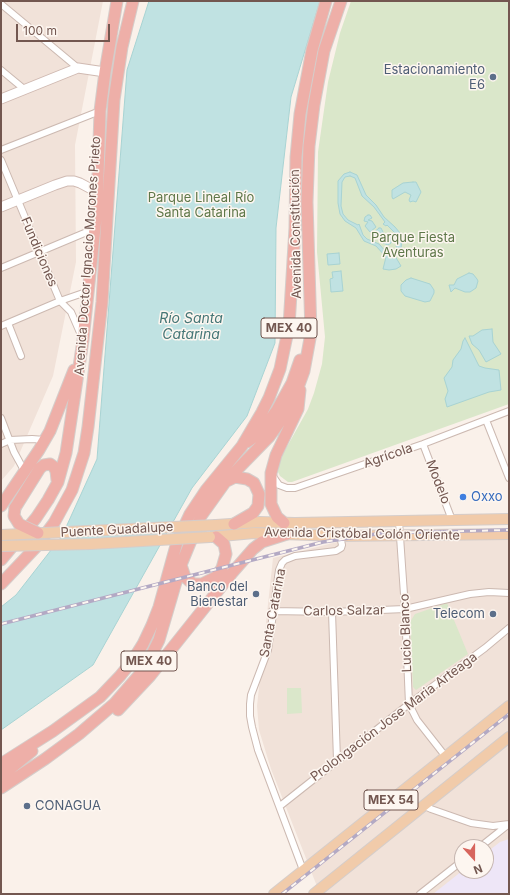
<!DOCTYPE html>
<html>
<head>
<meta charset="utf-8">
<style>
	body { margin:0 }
	#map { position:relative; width:510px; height:895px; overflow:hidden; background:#faf1ea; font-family:Inter,sans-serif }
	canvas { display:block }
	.frame { position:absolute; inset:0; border:2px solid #735750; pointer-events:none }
	.north { position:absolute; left:454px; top:839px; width:40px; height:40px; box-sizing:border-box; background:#fdf6f0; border:1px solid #c6b6b0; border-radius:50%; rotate:159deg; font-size:11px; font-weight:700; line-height:16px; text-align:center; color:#735750 }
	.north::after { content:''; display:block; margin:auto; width:14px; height:18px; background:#d7655d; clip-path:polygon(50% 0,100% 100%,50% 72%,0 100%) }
	.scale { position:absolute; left:16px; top:24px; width:94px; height:18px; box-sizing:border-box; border:2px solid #735750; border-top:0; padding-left:5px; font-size:12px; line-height:14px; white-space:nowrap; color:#735750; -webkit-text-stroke:3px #fdf6f0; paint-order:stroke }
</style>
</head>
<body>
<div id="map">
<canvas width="510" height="895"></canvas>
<div class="frame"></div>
<div class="north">N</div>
<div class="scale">100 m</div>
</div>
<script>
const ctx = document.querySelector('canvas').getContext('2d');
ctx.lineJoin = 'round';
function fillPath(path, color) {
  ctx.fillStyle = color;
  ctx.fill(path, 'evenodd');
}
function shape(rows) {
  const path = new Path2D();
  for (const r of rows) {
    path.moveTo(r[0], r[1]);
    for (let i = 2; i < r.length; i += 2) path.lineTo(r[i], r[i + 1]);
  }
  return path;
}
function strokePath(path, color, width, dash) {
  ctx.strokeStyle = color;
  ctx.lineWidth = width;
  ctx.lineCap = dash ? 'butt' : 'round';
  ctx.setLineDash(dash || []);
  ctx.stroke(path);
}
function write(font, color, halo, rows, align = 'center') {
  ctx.font = font + ' Inter,sans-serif';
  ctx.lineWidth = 3;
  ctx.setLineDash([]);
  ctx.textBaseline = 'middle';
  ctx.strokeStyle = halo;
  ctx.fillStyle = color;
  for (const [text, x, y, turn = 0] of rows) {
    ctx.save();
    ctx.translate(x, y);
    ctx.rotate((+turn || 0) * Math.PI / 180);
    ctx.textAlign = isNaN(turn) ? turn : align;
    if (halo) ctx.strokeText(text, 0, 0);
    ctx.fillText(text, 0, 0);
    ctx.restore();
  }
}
fillPath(shape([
	[1,1,103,1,75,145,76,262,53,376,14,466,1,481],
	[369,534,509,534,509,894,320,894,271,769,259,730,257,706,273,558],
	[462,847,486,847,486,871,462,871]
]), '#f1e2d9');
fillPath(shape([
	[509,839,509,894,433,894,462,871,486,871,486,853,500,842]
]), '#eee6f7');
fillPath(shape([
	[351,1,509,1,509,404,292,482,288,482,280,476,278,472,279,461,308,409,314,393,322,364,325,337,317,252,318,152,328,82,340,33],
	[447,603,468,654,416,690,413,687,410,622,415,614],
	[287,688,301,688,302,713,287,714]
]), '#dae7ca');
const water = shape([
	[149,1,320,1,291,97,276,228,275,343,247,416,192,488,93,665,1,730,1,607,16,595,62,536,97,459,127,70,149,1],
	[350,172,357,175,366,195,376,205,384,217,395,227,400,233,402,240,401,248,395,256,401,266,396,269,389,270,383,269,386,257,376,246,364,241,356,228,345,221,340,214,338,203,338,181,344,174,350,172],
	[350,176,355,178,362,196,374,207,385,222,383,224,386,226,387,225,397,235,399,241,396,246,397,249,392,254,387,253,379,244,367,239,363,235,359,224,358,225,348,220,343,214,341,206,342,182,345,177,350,176],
	[413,182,416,182,421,192,416,202,413,201,410,202,409,200,411,195,405,192,393,199,392,197,392,190,403,183,413,182],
	[368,215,370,215,372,218,368,220,372,221,376,227,370,232,365,226,368,222,364,221,365,217,368,215],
	[379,228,381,228,384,234,391,235,393,239,391,243,388,245,383,243,382,239,383,235,380,233,378,233,379,236,378,238,371,235,379,228],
	[339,253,340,264,328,265,327,254,339,253],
	[341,271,343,291,331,292,330,279,333,278,332,272,341,271],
	[469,273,473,274,477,279,478,281,476,288,470,292,465,292,455,288,451,292,449,285,454,285,457,279,469,273],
	[411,278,430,284,434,290,434,293,430,301,425,302,405,296,401,291,401,285,406,280,411,278],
	[492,329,493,342,501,354,486,362,479,350,472,344,469,336,473,336,482,330,492,329],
	[465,338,479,366,485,368,499,370,501,390,489,392,447,407,445,399,448,391,444,378,452,367,453,360,461,349,463,341,465,338]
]);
fillPath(water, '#c0e2e2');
strokePath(water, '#a8d3d3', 1);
const street = shape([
	[1,4,78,68],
	[1,70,24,89],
	[1,150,100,111],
	[1,160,60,301,71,312,81,335],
	[1,268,94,229],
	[8,323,21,356],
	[1,326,60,301,89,291],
	[1,418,14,452,25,472],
	[486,420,509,478],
	[1,444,10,440,32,439,45,440],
	[423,444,452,520],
	[272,475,279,485,287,488,295,488,423,444,509,411],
	[399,522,405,609,409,704,417,720,446,757],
	[272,611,332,612,405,609,470,594,489,592,509,593],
	[332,612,337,760],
	[423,805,431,809,471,823,493,826,509,824],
	[280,806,409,704,485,648,509,628],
	[480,847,509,824],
	[303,870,258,750,252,727,250,716,250,704,251,695,268,650,279,570,282,563,285,560,295,556,336,551,341,548,342,545,340,536],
	[420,894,462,861]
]);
const secondary = shape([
	[1,99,78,68,105,72],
	[1,207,55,185,67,181,74,181,80,183,97,192]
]);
const primary = shape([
	[216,525,259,522,295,523,509,519],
	[211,537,254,533,340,536,509,534],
	[274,894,509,706],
	[314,894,509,737]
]);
const highway = shape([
	[247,442,260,433,277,410,292,383,300,360],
	[227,481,235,477,247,479,254,483,259,494,258,506,253,513,234,524],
	[1,506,39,450,50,431,74,370],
	[15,508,40,468,44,465,50,464,54,467,56,471,57,480],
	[284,523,277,517,271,504,271,473,276,455,298,409,300,390],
	[1,560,36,518,48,500,58,482,66,453,83,340,97,209,100,111,105,72,117,1],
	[181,565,185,577,193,584,202,584,216,577,222,568,226,554,224,544,216,537],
	[1,584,36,547,54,523,72,490,84,453,88,427,102,302,114,100,122,47,133,1],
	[118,710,150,676,232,573,253,549,262,542,287,534],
	[1,764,53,731,100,697,120,676,133,660,143,644,152,625,159,607,177,542,190,514,206,490,242,446,262,412,269,398,280,369,289,326,295,228,296,157,300,114,312,50,326,1],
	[1,775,10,769,32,751],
	[1,788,45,759,79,734,114,704,140,674,153,652,159,640,181,565,201,516,226,481,269,437,284,416,296,393,304,371,311,333,307,202,309,146,314,105,324,51,341,1]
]);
strokePath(street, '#ccb9b1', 8);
strokePath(secondary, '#d0bab2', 11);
strokePath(primary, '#d5cdca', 12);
strokePath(highway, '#d5cdca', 13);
strokePath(street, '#fff', 6);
strokePath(secondary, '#fff', 9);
strokePath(primary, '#f1cbaa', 10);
strokePath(highway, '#eeafa8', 11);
const rail = shape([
	[1,624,323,542,383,533,509,530],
	[282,894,509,714]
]);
strokePath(rail, '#b3a9c4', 3.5);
strokePath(rail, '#fdf6f0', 2, [6]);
const primaryBridge = shape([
	[1,535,216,525],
	[1,546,91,544,210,537]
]);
const highwayBridge = shape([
	[15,508,14,516,19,524,38,533]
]);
strokePath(primaryBridge, '#d5cdca', 12, []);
strokePath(highwayBridge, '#d5cdca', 13, []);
strokePath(primaryBridge, '#f1cbaa', 10);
strokePath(highwayBridge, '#eeafa8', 11);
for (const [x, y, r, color] of [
	[493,77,4,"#5c6f8a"],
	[463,497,4,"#3f7fe0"],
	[256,594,4,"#5c6f8a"],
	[493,614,4,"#5c6f8a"],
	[27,806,4,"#5c6f8a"]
]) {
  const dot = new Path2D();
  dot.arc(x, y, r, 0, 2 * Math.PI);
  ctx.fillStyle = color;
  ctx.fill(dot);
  strokePath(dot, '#fdf6f0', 1.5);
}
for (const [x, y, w] of [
	[289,328,56],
	[149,661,56],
	[391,800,54]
]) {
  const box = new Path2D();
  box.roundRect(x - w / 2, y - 10, w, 20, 3);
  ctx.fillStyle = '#fdf6f0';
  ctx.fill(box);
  strokePath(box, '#735750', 1);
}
write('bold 12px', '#735750', null, [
	["MEX 40",289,328],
	["MEX 40",149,661],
	["MEX 54",391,800]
]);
write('13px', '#4e5e75', '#fdf6f0', [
	["Estacionamiento",485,70],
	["E6",485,85],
	["Banco del",248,587],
	["Bienestar",248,602],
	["Telecom",485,614],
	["CONAGUA",35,806,"left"]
], 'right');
write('13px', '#5e7749', '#fdf6f0', [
	["Parque Lineal Río",201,198],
	["Santa Catarina",201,213],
	["Parque Fiesta",413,238],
	["Aventuras",413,253]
]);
write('13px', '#735750', '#fdf6f0', [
	["Avenida Constitución",296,234,-91],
	["Fundiciones",39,252,67],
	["Avenida Doctor Ignacio Morones Prieto",88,256,-86],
	["Agrícola",388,456,-19],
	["Modelo",438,482,69],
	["Puente Guadalupe",117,530,-3],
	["Avenida Cristóbal Colón Oriente",362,534,1],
	["Carlos Salzar",344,611,-1],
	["Santa Catarina",273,613,-79],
	["Lucio Blanco",406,633,-92],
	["Prolongación Jose Maria Arteaga",394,717,-37]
]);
write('13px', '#366cbe', '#fdf6f0', [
	["Oxxo",471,497]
], 'left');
write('italic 14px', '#457676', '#fdf6f0', [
	["Río Santa",191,319],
	["Catarina",191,335]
]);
</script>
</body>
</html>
